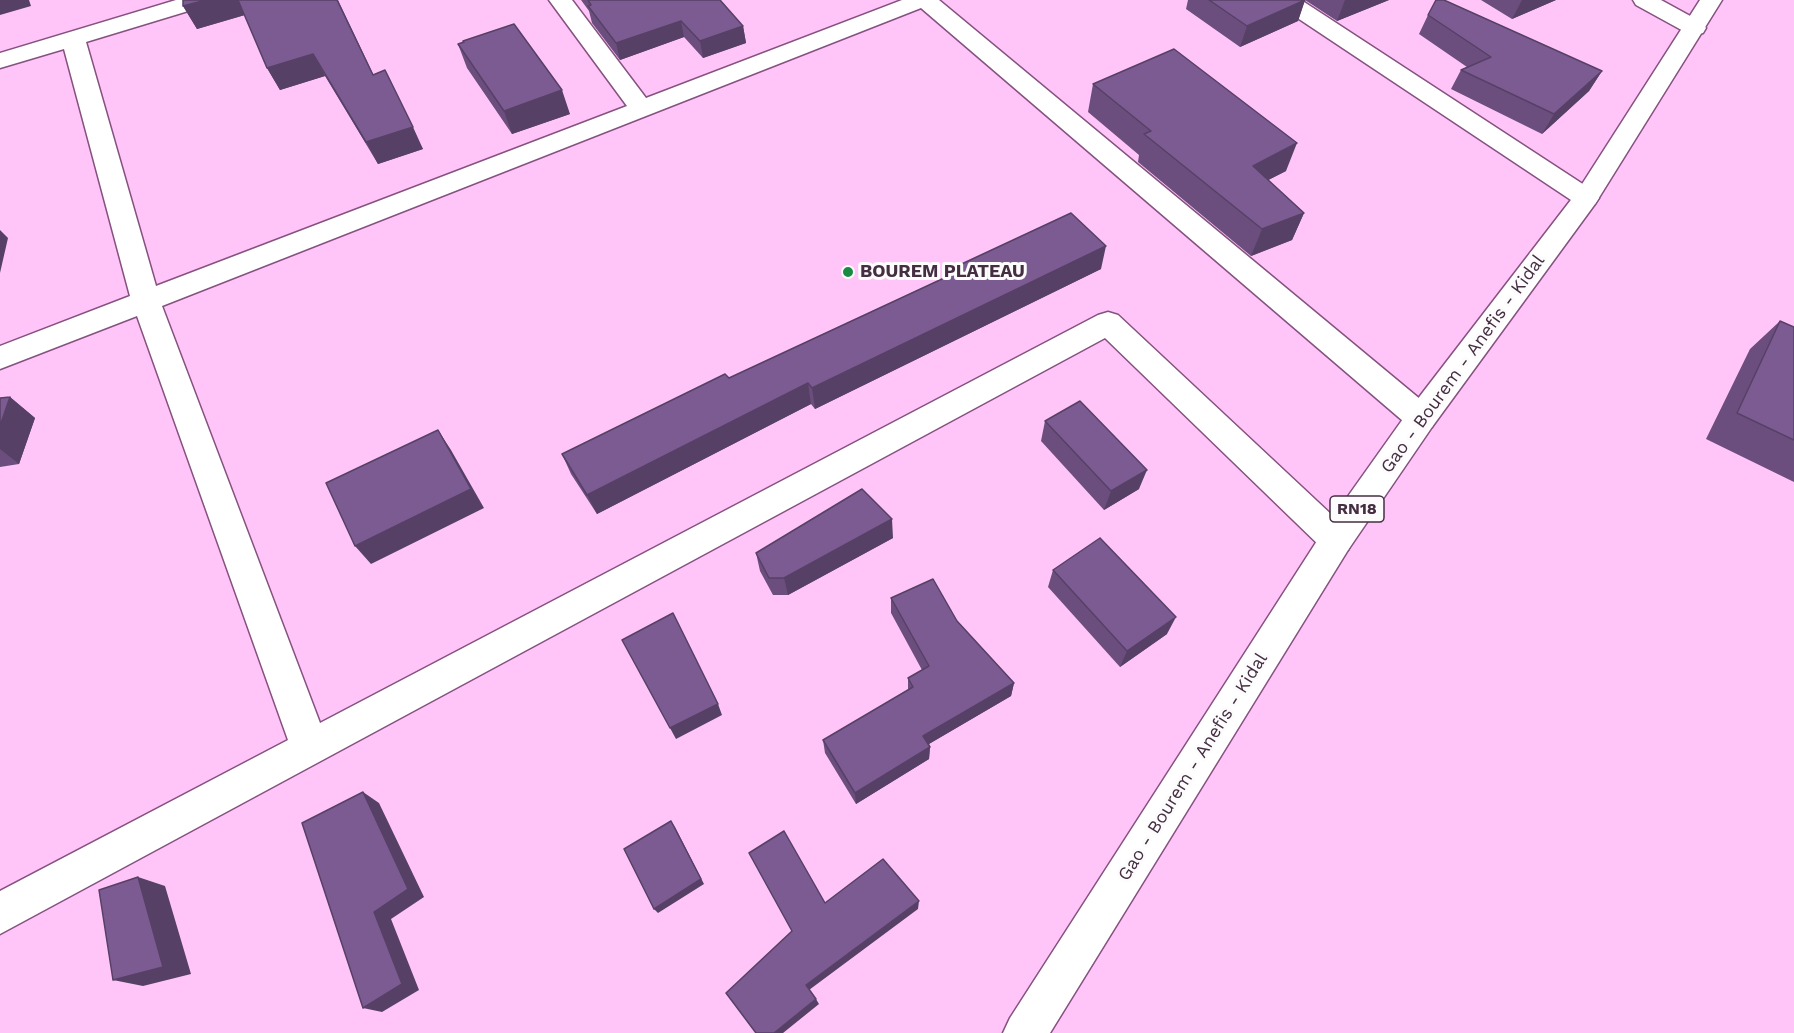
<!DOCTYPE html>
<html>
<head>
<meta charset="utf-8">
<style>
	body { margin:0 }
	canvas { display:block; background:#ffc5f8 }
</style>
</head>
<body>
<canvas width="1794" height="1033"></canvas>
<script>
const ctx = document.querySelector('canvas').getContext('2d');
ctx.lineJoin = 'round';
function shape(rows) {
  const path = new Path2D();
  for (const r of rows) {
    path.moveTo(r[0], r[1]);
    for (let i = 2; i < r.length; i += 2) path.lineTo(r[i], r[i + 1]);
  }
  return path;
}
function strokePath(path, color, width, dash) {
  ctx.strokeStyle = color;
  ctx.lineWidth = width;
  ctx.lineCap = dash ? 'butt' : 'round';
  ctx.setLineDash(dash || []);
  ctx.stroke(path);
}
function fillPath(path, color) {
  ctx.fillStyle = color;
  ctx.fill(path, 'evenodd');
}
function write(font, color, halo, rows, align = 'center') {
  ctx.font = font + ' "Work Sans",sans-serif';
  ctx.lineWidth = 6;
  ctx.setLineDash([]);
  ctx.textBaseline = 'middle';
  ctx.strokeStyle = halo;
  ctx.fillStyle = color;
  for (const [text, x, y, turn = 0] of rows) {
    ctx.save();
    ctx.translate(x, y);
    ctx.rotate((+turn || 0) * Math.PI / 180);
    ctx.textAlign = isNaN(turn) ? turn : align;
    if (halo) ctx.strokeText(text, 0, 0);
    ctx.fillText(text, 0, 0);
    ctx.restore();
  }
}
const minor = shape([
	[176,0,211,0,208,5,86,42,156,286,627,106,549,0,572,0,646,98,902,0,939,0,1432,409,1436,418,1432,427,1421,430,1410,427,921,8,162,306,320,723,1098,315,1108,312,1118,315,1348,530,1353,540,1348,550,1336,554,1324,550,1105,338,0,934,0,891,288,740,137,316,0,369,0,346,130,296,64,49,0,68,0,53,176,0],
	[1275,0,1301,0,1595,192,1599,198,1595,204,1586,207,1577,204,1278,5,1275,0],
	[1633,0,1661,0,1703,23,1706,28,1703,33,1695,35,1687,33,1636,5,1633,0]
]);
const primary = shape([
	[1700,0,1722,0,1595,204,1432,427,1348,550,1050,1033,1003,1033,1010,1018,1324,530,1410,409,1577,192,1700,0]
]);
strokePath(minor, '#855280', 3);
strokePath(primary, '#855280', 3);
fillPath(minor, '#fff');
fillPath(primary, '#fff');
fillPath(shape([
	[338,0,373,74,423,149,378,164,325,76,280,90,267,68,245,15,197,29,183,6],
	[581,0,720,0,743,26,746,43,703,58,684,37,620,60,592,23,589,11],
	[1188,0,1389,0,1337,21,1305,0,1298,21,1240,47,1186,9],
	[1481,0,1556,0,1512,19],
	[1428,15,1602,71,1589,91,1542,134,1451,89,1461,70,1467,67,1419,34],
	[458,44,570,114,512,134,467,68],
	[1093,84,1286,171,1268,180,1304,213,1292,240,1251,256,1138,162,1139,155,1088,112],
	[953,268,1101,269,815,409,811,404,597,514,571,474,562,454,729,378,953,274],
	[1780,321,1794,327,1794,482,1706,439,1750,349],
	[10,397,35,418,19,464,0,467,0,398],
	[1045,421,1139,489,1104,510,1041,441],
	[893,538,788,595,773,595,760,571,756,553],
	[1053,570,1167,634,1120,667,1048,587],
	[891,598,957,621,1014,683,1011,696,929,744,930,747,929,759,856,804,825,753,823,740,908,691,908,678,922,670,891,613]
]), '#6b4e7e');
fillPath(shape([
	[0,0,29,0,31,6,0,15],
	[206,0,240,0,248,14,197,29,183,6],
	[1305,0,1298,21,1240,47,1247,26],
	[1345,0,1389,0,1337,21],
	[1522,0,1556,0,1512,19],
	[681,21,684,37,620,60,616,43],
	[743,26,746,43,703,58,700,41],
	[313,54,325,76,280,90,267,68],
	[1602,71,1589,91,1542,134,1554,114],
	[562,90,570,114,512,134,504,111],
	[413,127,423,149,378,164,366,142],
	[1297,143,1286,171,1243,193,1253,166],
	[1304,213,1292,240,1251,256,1262,229],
	[0,230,8,238,0,273],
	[1106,246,1101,269,815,409,812,388],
	[808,383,811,404,597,514,587,495],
	[10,397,35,418,19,464,0,449,0,426],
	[438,430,451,450,484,508,371,564,355,546],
	[1147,470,1139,489,1104,510,1111,491],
	[892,519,893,538,788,595,784,578],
	[1176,617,1167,634,1120,667,1127,651],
	[1014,683,1011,696,922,748,923,736],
	[718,704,722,715,676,739,670,728],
	[930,747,929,759,856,804,855,793],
	[363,792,379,803,424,897,391,919,419,990,382,1012,363,1008],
	[671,821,675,827,704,884,658,913,654,909],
	[138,877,165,886,191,974,143,986,113,980],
	[919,901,918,909,809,990,806,985],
	[816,999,819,1004,783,1033,774,1033]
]), '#574066');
const building = shape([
	[183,0,206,0,183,6,183,0],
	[238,0,337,0,373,75,385,70,413,127,366,142,313,54,267,68,238,0],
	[588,0,720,0,743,26,700,41,681,21,616,43,588,6,591,5,588,0],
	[1209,0,1305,0,1247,26,1209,0],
	[1436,0,1444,0,1602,71,1554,114,1461,70,1491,57,1428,15,1436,0],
	[514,24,562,90,504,111,458,44,464,42,463,41,514,24],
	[1174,49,1297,143,1253,166,1304,213,1262,229,1144,134,1151,131,1093,84,1174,49],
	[1071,213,1106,246,812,388,808,383,587,495,562,454,725,374,729,378,957,272,953,268,1071,213],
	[1780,321,1794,327,1794,440,1737,413,1780,321],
	[10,397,0,426,0,398,10,397],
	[1080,401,1147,470,1111,491,1045,421,1080,401],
	[438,430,471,489,355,546,326,483,438,430],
	[862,489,892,519,784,578,769,578,756,553,862,489],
	[1100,538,1176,617,1127,651,1053,570,1100,538],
	[933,579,957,621,1014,683,923,736,930,747,855,793,823,740,913,687,908,678,929,666,891,598,933,579],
	[673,613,718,704,670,728,622,640,673,613],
	[363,792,408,889,374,912,402,984,363,1008,302,823,363,792],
	[671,821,701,879,654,909,624,849,671,821],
	[784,831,825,903,883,859,919,901,806,985,816,999,774,1033,756,1033,726,993,792,931,749,853,784,831],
	[138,877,163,967,113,980,99,890,138,877]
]);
fillPath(building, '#7c5b92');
strokePath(building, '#574066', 1.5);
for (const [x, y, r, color] of [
	[848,272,6,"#178b44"]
]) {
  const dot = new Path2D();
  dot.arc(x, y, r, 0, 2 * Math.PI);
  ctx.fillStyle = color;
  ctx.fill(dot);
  strokePath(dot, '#fcfcfc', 2);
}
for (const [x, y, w] of [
	[1357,509,54]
]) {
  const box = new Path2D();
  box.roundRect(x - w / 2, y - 13, w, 26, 4.5);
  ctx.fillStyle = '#fcfcfc';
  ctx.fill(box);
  strokePath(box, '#452e42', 1.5);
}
write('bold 16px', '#452e42', null, [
	["RN18",1357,509]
]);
write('bold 18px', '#452e42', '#fcfcfc', [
	["BOUREM PLATEAU",860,272]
], 'left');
write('18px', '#452e42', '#fcfcfc', [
	["Gao - Bourem - Anefis - Kidal",1463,364,-54],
	["Gao - Bourem - Anefis - Kidal",1193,767,-58]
]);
</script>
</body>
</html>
